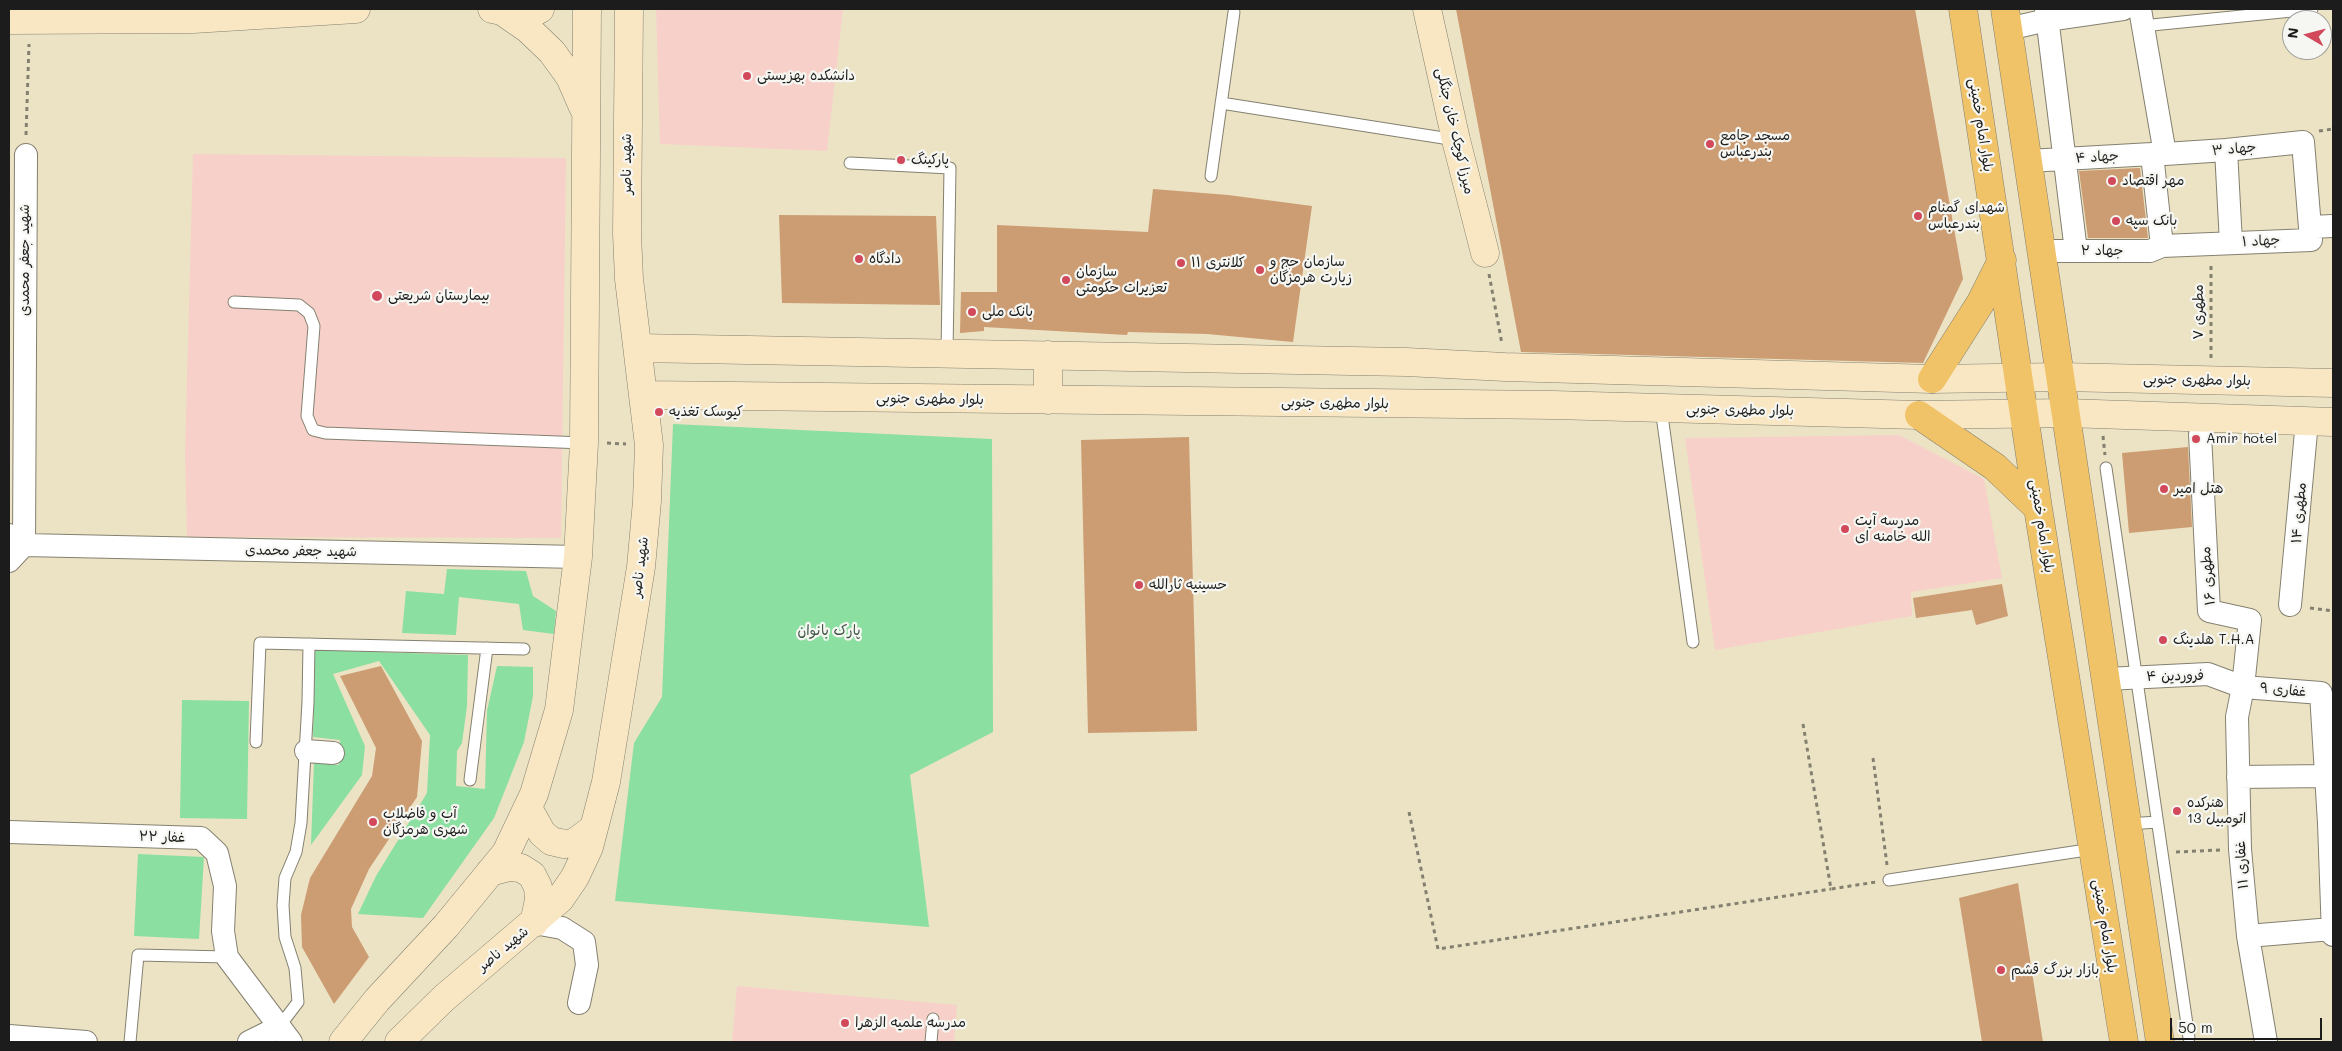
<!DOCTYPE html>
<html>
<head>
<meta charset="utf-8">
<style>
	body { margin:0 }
	#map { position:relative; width:2342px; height:1051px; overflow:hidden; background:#ece3c5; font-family:Mali,sans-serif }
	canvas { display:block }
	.frame { position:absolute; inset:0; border:10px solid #1c1c1c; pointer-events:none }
	.north { position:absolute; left:2282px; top:10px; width:50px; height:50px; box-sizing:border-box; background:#f6f6f2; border:1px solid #9f9f9c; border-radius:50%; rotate:278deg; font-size:14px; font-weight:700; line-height:20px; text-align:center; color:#1c1c1c }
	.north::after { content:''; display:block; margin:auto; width:18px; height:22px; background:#d1495b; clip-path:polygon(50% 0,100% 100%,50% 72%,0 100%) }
	.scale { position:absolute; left:2170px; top:1018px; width:152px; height:22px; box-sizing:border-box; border:2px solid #1c1c1c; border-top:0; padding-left:6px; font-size:15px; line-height:18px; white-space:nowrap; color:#1c1c1c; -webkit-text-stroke:4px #f6f6f2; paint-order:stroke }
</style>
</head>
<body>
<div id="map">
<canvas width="2342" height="1051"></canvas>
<div class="frame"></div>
<div class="north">N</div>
<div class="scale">50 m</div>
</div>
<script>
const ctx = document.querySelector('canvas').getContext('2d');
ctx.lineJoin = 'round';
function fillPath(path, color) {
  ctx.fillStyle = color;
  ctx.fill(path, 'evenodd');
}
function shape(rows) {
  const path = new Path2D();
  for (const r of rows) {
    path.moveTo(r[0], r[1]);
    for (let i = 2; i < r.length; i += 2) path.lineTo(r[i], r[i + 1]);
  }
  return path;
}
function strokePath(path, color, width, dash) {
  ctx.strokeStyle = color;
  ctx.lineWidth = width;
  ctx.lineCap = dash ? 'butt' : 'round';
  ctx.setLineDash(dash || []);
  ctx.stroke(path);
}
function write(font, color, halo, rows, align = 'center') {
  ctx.font = font + ' Mali,"Playpen Sans Arabic",sans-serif';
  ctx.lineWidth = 4.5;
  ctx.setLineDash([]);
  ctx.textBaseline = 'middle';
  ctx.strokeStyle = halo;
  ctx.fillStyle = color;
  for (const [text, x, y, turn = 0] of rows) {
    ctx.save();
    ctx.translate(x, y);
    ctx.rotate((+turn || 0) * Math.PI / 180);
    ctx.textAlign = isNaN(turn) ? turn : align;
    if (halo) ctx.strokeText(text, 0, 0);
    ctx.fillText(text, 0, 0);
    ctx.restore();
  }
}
fillPath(shape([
	[656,9,843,9,827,151,660,144],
	[193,154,566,158,561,538,187,537,185,453],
	[1899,435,1984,479,2002,578,1911,592,1912,616,1715,650,1685,438],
	[737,986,957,1005,954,1042,732,1042]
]), '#f7d1c9');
fillPath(shape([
	[673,424,992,439,993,732,910,775,929,927,615,901,634,743,662,697],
	[447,569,526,571,533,596,556,611,554,634,523,630,519,604,459,597,456,635,402,633,406,591,444,594],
	[315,650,468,655,467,706,462,743,457,751,456,786,485,789,487,711,497,666,533,667,533,696,524,742,494,818,423,918,358,914,376,876,427,793,430,735,379,661,333,674,365,746,362,775,311,845,314,762,339,765,340,740,313,737],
	[182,700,249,701,247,819,180,818],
	[138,854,204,857,199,939,134,936]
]), '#8adfa1');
fillPath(shape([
	[1456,9,1915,9,1963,279,1923,363,1521,352],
	[2140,168,2148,238,2088,238,2079,171],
	[1153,189,1228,195,1312,206,1293,342,1207,334,1128,332,1127,335,984,327,984,331,960,333,961,292,997,292,997,225,1148,232],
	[779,215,936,216,940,305,782,303],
	[1189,437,1197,731,1088,733,1081,440],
	[2188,447,2192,527,2129,533,2122,453],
	[2002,584,2008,616,1976,625,1972,610,1916,618,1913,598],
	[381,666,422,741,417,797,369,869,351,909,352,927,369,957,334,1004,302,947,301,915,310,878,372,776,376,748,340,676],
	[2018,883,2043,1042,1982,1042,1959,898]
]), '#cc9c73');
const lane = shape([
	[2142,26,2312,9],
	[1221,103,1456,140],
	[850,163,950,168,947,353],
	[1211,176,1234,12],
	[234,302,299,305,309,313,314,326,307,416,313,430,325,433,584,443],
	[1661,408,1693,642],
	[2106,468,2189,1038],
	[256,742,260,643,524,649],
	[470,780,487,648],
	[2128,824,2157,822],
	[1889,880,2093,849],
	[279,1027,298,1002,295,968,285,937,283,905,285,878,296,852,301,823,308,702,309,644],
	[130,1042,138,955,227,957],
	[931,1042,933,1019]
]);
const street = shape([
	[2046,9,2076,251],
	[2140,9,2165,154],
	[2008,29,2047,20,2123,9],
	[2226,150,2231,243],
	[2028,161,2152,154,2165,154,2226,150,2303,142,2311,240,2162,246,2152,154],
	[2310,227,2333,226],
	[2042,251,2150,251,2162,246],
	[2200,434,2209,611,2250,620,2243,687,2237,717,2240,849,2248,936,2266,1042],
	[9,535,24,545,578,557],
	[9,561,24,545,26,155],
	[2290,605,2307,421],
	[2106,679,2208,674,2243,687,2321,693,2329,823,2333,935],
	[306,751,333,753],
	[2238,777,2326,776],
	[9,832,201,838,217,853,225,886,223,931,227,957,291,1042],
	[534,923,562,928,584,942,587,965,579,1003],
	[2248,936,2332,929],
	[9,1036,86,1042],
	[249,1042,279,1027]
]);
const secondary = shape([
	[492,9,502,11,528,29,552,52,570,77,583,107],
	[1427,9,1456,140,1485,253],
	[502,11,529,15,540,9],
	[9,20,193,19,356,9],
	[638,348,1406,362,1505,367,1932,379,2061,377,2333,383],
	[644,395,1553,405,1919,415,2066,413,2333,422],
	[1048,400,1048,355],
	[528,808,542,833,551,841,564,844,574,843,594,828],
	[490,872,509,867,521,868,532,875,538,887,539,900,534,923],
	[343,1042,377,1000,446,926,506,853,534,794,559,710,578,557,584,443,587,9],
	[399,1042,444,998,560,899,575,877,589,847,606,782,641,567,647,501,649,445,629,279,627,234,629,9]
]);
const primary = shape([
	[1963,9,2038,508,2124,1042],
	[2005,9,2160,1042],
	[1932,379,1981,302,2002,260],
	[1919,415,1995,467,2038,508]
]);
strokePath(lane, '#848070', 13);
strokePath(street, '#848070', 24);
strokePath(secondary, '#848070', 29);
strokePath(primary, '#848070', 29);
strokePath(shape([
	[2319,131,2333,129],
	[26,135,29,44],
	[1489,274,1502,344],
	[2211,358,2211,264],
	[2103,436,2105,455],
	[607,443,626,444],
	[2310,608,2333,611],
	[1803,724,1831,889,1876,882],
	[1873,758,1887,865],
	[1409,812,1438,949,1831,889],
	[2176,852,2220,850]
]), '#848070', 3, [4, 4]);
strokePath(lane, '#fff', 11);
strokePath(street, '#fff', 22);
strokePath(secondary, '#f9e7c3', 28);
strokePath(primary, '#f1c369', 28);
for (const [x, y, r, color] of [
	[747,76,5,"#d1495b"],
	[1710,144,5,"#d1495b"],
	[901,160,5,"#d1495b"],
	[2112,181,5,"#d1495b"],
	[1918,216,5,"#d1495b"],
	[2116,221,5,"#d1495b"],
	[859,259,5,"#d1495b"],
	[1181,263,5,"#d1495b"],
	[1260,270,5,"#d1495b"],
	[1066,280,5,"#d1495b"],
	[377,296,6,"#d1495b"],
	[972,312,5,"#d1495b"],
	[659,412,5,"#d1495b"],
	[2196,439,5,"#d1495b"],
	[2164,489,5,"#d1495b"],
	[1845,529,5,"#d1495b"],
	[1139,585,5,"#d1495b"],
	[2163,640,5,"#d1495b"],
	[2177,811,5,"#d1495b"],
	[373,822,5,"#d1495b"],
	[2001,970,5,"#d1495b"],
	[845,1023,5,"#d1495b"]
]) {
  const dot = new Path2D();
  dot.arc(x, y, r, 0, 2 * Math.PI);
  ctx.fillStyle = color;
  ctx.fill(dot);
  strokePath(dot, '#f6f6f2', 2);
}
write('14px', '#1c1c1c', '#f6f6f2', [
	["دانشکده بهزیستی",757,76],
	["مسجد جامع",1720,136],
	["بندرعباس",1720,152],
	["پارکینگ",911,160],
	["مهر اقتصاد",2122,181],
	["شهدای گمنام",1928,208],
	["بندرعباس",1928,224],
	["بانک سپه",2126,221],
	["دادگاه",869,259],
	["سازمان حج و",1270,262],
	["زیارت هرمزگان",1270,278],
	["کلانتری ۱۱",1191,263],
	["سازمان",1076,272],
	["تعزیرات حکومتی",1076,288],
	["بیمارستان شریعتی",388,296],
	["بانک ملی",982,312],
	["کیوسک تغذیه",669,412],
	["Amir hotel",2206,439],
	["هتل امیر",2174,489],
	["مدرسه آیت",1855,521],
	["الله خامنه ای",1855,537],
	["حسینیه ثارالله",1149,585],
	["هلدینگ T.H.A",2173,640],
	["هنرکده",2187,803],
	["اتومبیل 13",2187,819],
	["آب و فاضلاب",383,814],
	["شهری هرمزگان",383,830],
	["بازار بزرگ قشم",2011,970],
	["مدرسه علمیه الزهرا",855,1023]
], 'left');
write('14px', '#1c1c1c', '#f6f6f2', [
	["بلوار امام خمینی",1981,125,81],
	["میرزا کوچک خان جنگلی",1455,131,77],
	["جهاد ۳",2234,149,-5],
	["جهاد ۴",2097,157,-3],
	["شهید ناصر",627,164,-90],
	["جهاد ۱",2261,241,-3],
	["جهاد ۲",2102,251],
	["شهید جعفر محمدی",25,260,-90],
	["مطهری ۷",2199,312,-90],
	["بلوار مطهری جنوبی",2197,380,1],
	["بلوار مطهری جنوبی",930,399,1],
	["بلوار مطهری جنوبی",1335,403,1],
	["بلوار مطهری جنوبی",1740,410,1],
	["مطهری ۱۴",2299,513,-85],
	["بلوار امام خمینی",2042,526,81],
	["شهید جعفر محمدی",301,551,1],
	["شهید ناصر",640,567,-83],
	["مطهری ۱۶",2208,576,-95],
	["فروردین ۴",2175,676,-1],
	["غفاری ۹",2283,690,5],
	["غفار ۲۲",162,837,2],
	["غفاری ۱۱",2242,865,-94],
	["بلوار امام خمینی",2105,926,81],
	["شهید ناصر",503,949,-40]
]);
write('14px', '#3d5644', '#f6f6f2', [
	["پارک بانوان",829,631]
]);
</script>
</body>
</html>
